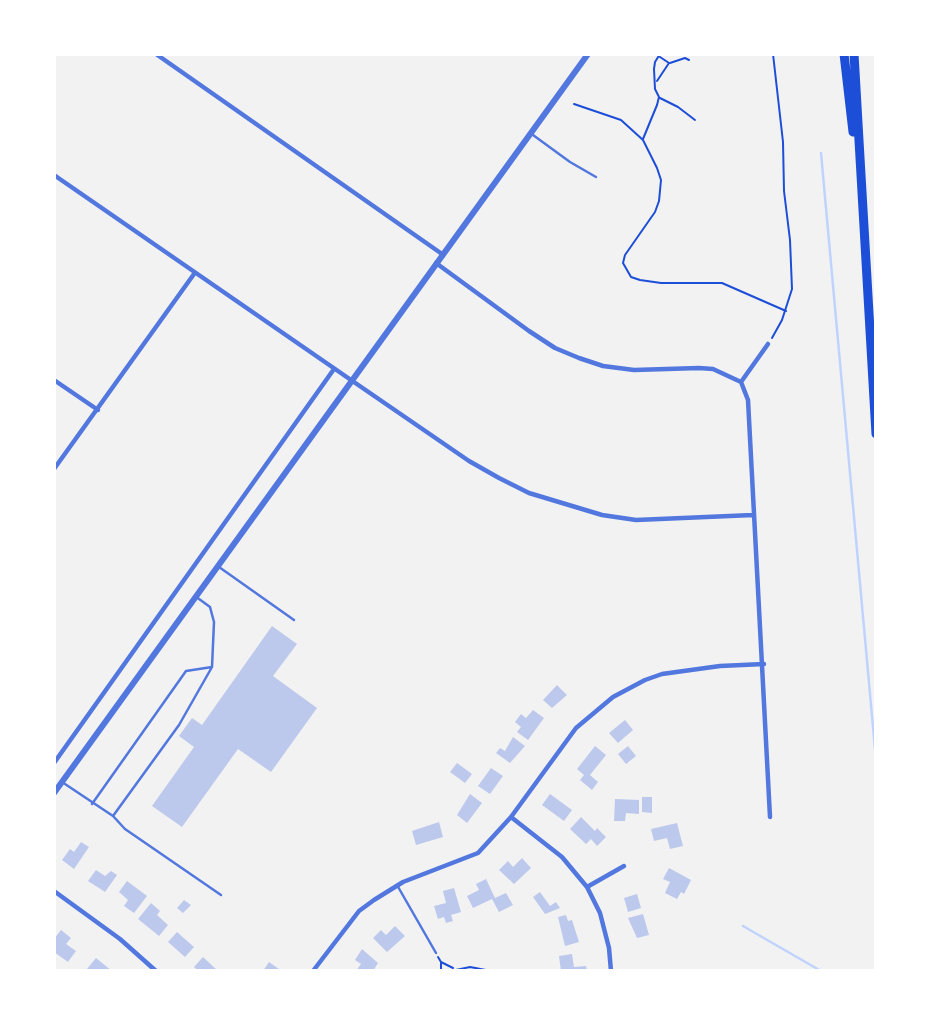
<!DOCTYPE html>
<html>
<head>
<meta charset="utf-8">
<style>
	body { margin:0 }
	#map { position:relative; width:930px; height:1025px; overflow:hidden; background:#f2f2f2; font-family:"Open Sans",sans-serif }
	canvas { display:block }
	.frame { position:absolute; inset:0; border:56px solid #fff; pointer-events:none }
</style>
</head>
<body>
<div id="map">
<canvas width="930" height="1025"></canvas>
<div class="frame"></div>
</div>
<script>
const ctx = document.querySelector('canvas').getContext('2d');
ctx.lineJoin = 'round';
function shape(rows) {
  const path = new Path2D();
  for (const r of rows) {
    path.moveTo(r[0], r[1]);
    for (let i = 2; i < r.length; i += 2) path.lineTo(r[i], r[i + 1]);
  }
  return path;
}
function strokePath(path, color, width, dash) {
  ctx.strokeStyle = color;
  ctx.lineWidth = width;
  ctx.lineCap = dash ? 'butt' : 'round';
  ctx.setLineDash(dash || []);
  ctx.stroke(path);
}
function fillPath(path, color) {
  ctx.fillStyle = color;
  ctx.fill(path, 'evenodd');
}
strokePath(shape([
	[821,153,876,760],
	[743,926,821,971]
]), '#bfd3fe', 2.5);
fillPath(shape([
	[272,626,297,644,273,676,317,708,271,772,238,749,182,827,152,806,194,747,179,736,192,718,202,725],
	[557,685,567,695,552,708,543,700],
	[533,710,544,718,528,740,517,732,521,727,515,722,521,714,526,718],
	[625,720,633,730,618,743,609,733],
	[513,737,525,746,510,763,496,753,500,748,505,751],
	[595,746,606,755,590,775,598,782,592,790,580,780,584,775,577,769],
	[628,746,636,756,626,764,618,754],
	[457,763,472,774,465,783,450,772],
	[491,768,503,776,490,794,478,786],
	[470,794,482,803,467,823,457,815],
	[550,794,572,810,564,821,542,805],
	[642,797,652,797,652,813,642,812],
	[615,799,639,800,639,814,626,813,625,821,614,821],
	[581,817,595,831,597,828,606,837,597,846,591,839,586,844,570,829],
	[439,822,443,837,416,845,412,831],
	[677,823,683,846,670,849,667,838,654,841,651,829],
	[81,842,89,847,74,869,62,860,70,849,74,852],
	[522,858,531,868,514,884,499,870,508,861,513,867],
	[669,868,691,880,684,894,681,892,677,899,665,893,670,882,663,879],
	[96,870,105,876,111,871,117,875,105,892,88,881],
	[486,879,495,898,506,893,513,905,499,912,492,899,473,908,467,896,479,890,476,884],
	[127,881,147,896,134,913,124,906,128,900,119,892],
	[454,888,461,912,451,915,453,921,446,923,444,917,438,919,434,906,446,903,443,891],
	[540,892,550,906,556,902,560,908,545,914,533,897],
	[637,894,641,908,628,912,624,898],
	[184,900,191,905,183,913,177,908],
	[151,903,160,911,157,915,168,925,159,936,138,919],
	[643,914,649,935,637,938,628,918],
	[566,915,568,921,572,920,579,942,565,946,558,917],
	[395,926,405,936,387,952,373,938,381,930,386,935],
	[61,930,71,938,66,944,76,951,68,962,54,952,54,939],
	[177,932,194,947,185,957,168,942],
	[362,949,378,963,373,971,356,971,361,964,355,960],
	[572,954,574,967,586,966,587,971,561,971,559,956],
	[203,957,218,971,198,971,194,967],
	[96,958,112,971,90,971,87,969],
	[269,962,279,969,278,971,263,971]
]), '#bdc9ec');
strokePath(shape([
	[670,63,685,58,689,60],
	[657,81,669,63,660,57],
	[660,98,678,107,695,120],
	[574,104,621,120,643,140,657,168,661,180,659,201,655,212,625,255,623,263,631,277,640,280,661,283,722,283,786,311],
	[643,139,657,105,659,97,655,89,654,69,655,62,660,54],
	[772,338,782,320,792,289,790,240,784,191,783,142,773,54],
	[438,957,441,962,453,968],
	[441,971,441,963],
	[451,971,470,967,491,971]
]), '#1d4ed8', 2);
strokePath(shape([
	[533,135,570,162,596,177],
	[219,567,294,620],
	[62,782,113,816,125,829,221,895],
	[92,804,186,671,212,667],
	[113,816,179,725,212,667,214,622,210,607,195,596],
	[397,885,436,953]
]), '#5277de', 2.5);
strokePath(shape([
	[156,54,442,254],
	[54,175,351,380,469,461,499,478,529,493,602,515,636,520,753,515],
	[436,263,529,331,555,348,579,358,603,366,634,370,699,368,713,369,741,382],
	[54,380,98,410],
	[741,382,748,400,770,817],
	[741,382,768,344],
	[54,469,194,274],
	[54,763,334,369],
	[511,817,562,857,587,887,600,913,609,948,611,971],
	[587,887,624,866],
	[54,891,120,939,156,971],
	[313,971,359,911,374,900,403,882,478,853,511,817,576,728,613,697,645,680,662,674,720,666,764,664]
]), '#5277de', 4.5);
strokePath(shape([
	[54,793,588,54]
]), '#5277de', 6);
strokePath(shape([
	[844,54,853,132],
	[854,54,876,434]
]), '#1d4ed8', 9);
</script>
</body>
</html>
